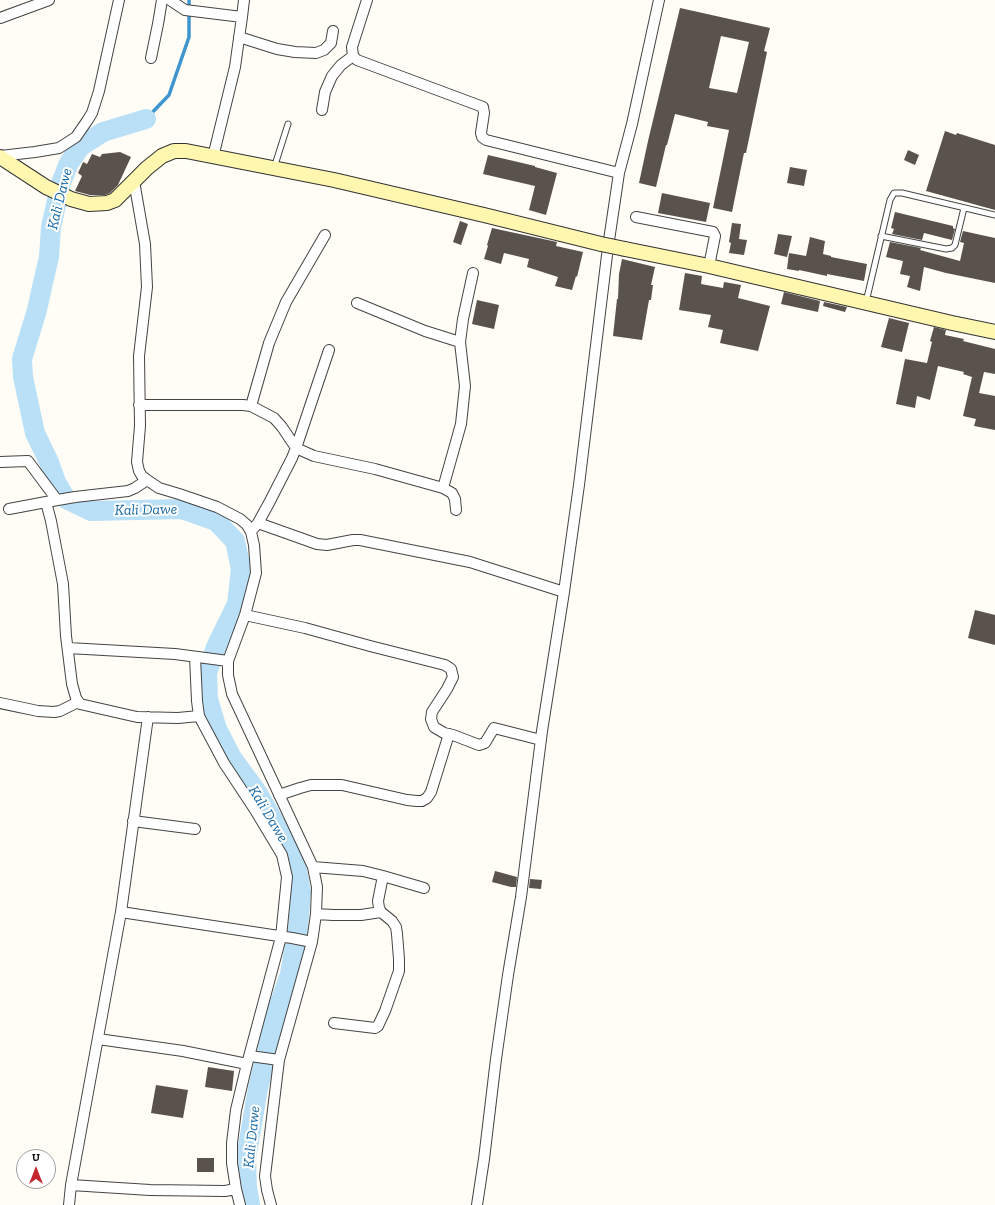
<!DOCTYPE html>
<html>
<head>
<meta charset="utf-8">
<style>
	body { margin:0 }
	#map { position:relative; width:995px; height:1205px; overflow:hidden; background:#fffdf5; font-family:"Zilla Slab",serif }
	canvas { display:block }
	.north { position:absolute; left:16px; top:1149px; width:40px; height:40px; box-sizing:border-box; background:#fff; border:1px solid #a0a0a0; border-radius:50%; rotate:0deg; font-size:11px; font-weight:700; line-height:16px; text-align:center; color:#111 }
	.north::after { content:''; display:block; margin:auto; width:14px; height:18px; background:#c4262e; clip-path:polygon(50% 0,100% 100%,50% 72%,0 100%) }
</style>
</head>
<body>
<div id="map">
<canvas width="995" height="1205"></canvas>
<div class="north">U</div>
</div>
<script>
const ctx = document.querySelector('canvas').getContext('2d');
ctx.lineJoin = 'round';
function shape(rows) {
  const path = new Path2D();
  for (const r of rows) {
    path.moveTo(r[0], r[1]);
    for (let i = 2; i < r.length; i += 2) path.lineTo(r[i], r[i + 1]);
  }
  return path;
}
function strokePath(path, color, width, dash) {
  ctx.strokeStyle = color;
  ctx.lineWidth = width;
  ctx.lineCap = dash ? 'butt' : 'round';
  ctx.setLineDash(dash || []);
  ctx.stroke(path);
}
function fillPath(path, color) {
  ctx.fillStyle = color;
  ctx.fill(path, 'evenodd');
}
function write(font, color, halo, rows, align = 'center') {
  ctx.font = font + ' "Zilla Slab",serif';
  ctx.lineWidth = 4;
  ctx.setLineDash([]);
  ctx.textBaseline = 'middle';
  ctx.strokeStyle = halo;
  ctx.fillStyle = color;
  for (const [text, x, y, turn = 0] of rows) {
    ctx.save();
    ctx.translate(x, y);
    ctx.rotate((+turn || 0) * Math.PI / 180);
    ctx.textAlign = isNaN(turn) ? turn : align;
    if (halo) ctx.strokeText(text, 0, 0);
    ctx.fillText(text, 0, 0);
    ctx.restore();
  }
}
strokePath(shape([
	[146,119,169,95,189,37,189,0]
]), '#3f96cf', 3.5);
strokePath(shape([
	[146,119,103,132,81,146,69,163,61,183,51,227,49,257,42,287,37,310,22,359,23,377,35,433,49,462,56,482,66,499,91,511,182,509,216,521,235,541,241,569,237,604,216,647,207,673,208,699,217,729,232,758,257,792,283,837,296,864,301,893,298,928,290,974,277,1011,258,1088,246,1159,247,1187,250,1205]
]), '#b9e0f7', 20);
fillPath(shape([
	[680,8,770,28,764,51,767,52,746,153,744,153,732,212,713,208,729,130,707,126,708,122,675,114,667,145,666,145,656,187,639,183,648,141],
	[721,36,749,42,737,93,709,88],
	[945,131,956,135,957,133,995,145,995,210,926,191],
	[908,150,919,155,915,165,904,160],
	[120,152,131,157,118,185,110,193,105,195,90,195,75,191,82,176,78,173,83,162,87,164,92,154,100,157,102,154],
	[488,155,535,166,535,167,557,173,546,215,529,210,535,186,483,174],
	[790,167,807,170,804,186,787,183],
	[662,193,710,203,706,222,658,213],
	[895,212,953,226,953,228,955,229,952,240,924,233,922,240,892,234,894,229,891,228],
	[460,221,468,224,461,245,453,242],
	[732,223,741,224,739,239,747,240,744,255,729,253,731,243,729,242],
	[492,228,557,242,556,246,583,252,577,277,576,276,572,290,555,286,558,277,527,267,529,259,504,253,501,264,484,259,488,246,487,245],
	[963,231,995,238,995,283,946,273,924,267,920,291,907,287,910,276,900,274,903,261,886,257,890,242,921,248,920,250,960,261,964,243,960,242],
	[778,234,792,236,787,257,774,254],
	[810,237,825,241,823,254,831,256,831,257,867,264,864,281,827,274,827,276,799,270,799,271,787,269,789,253,806,256],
	[622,259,655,267,651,285,653,285,651,300,649,300,642,340,613,336,617,299,618,299,619,274],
	[685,273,702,276,701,284,723,288,724,282,741,285,738,298,770,306,758,351,720,343,723,330,708,327,711,315,679,310],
	[784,292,820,301,818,312,781,304],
	[477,300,499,305,494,329,472,324],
	[824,302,847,307,845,312,823,306],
	[889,318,909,323,902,352,881,347],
	[934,327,946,330,945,335,964,339,963,341,995,349,995,374,984,372,979,393,995,396,995,430,974,426,976,419,963,416,972,377,963,374,964,372,938,366,930,400,917,396,915,408,896,404,905,359,927,363,932,342,930,341],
	[975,610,995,615,995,645,968,638],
	[495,871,517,877,516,887,511,887,492,882],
	[530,879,542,880,541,889,529,888],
	[208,1067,234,1071,232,1091,205,1087],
	[156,1085,188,1090,183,1118,151,1113],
	[197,1158,214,1158,214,1172,197,1172]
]), '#5a524d');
const service = shape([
	[274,168,288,124],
	[881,236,946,249,952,248,955,245,964,208],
	[866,302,890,200,894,193,902,193,995,215]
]);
const minor = shape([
	[170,0,185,10,242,17,235,67,213,157],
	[367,0,352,47,353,56,357,60,483,107,484,113,481,133,482,137,486,140,619,173],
	[242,17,244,0],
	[0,18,49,0],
	[239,37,277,49,295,52,316,53,324,50,331,43,333,31],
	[151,58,158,24,162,0],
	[322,110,325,92,332,76,341,65,353,56],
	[0,156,35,152,59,148,76,137,87,121,92,113,99,91,119,0],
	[134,181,145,244,147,287,139,356,140,426,137,462,139,471,142,476,147,480,159,488,179,494,217,507,240,519,247,525,251,532,254,545,256,573,245,615,228,661,228,675,232,694,313,867,317,887,316,914,312,942,279,1060,265,1176,267,1190,271,1205],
	[636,217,713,232,715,236,709,266],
	[357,303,425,331,460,342],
	[139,405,243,405,251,406,274,418,282,427,296,448],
	[251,406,269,343,286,302,325,235],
	[296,448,329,350],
	[0,462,28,461,57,500],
	[147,480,135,488,128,491,75,497,46,502,51,521,63,584,66,636,72,684,76,698,80,704,137,717,178,718,199,716],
	[443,488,461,424,465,386,460,342,463,319,473,273],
	[9,509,46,502],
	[258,523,317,544,327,545,353,540,360,540,470,562,564,592],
	[253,529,258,523,269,503,292,458,296,448,314,456,375,469,443,488,452,493,455,499,456,510],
	[245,615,305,628,370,646,445,665,451,669,453,677,447,689,432,712,431,719,434,727,444,733,453,735,479,745,485,743,494,728,541,740],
	[68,648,175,654,228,661],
	[195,657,197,701,199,716,224,763,255,810,282,855,287,877,281,937,247,1064,236,1110,232,1143,232,1163,236,1189,240,1205],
	[0,703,38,711,54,712,60,711,78,702],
	[279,795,300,788,311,785,342,785,407,800,417,801,422,801,427,798,431,792,449,734],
	[133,821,195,829],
	[313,867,363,871,383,876,378,901,379,908,381,912,392,921,396,927,397,934,399,959,399,971,385,1011,378,1026,375,1028,334,1023],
	[383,876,424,888],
	[121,912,148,717],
	[316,914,333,915,361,915,381,912],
	[98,1039,183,1051,247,1064],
	[250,1056,279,1060],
	[71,1185,150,1190,225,1191,236,1189],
	[69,1205,71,1185,121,912,292,938,312,942],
	[477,1205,484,1159,496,1059,508,975,521,897,542,731,564,592,579,485,608,247,619,173,632,124,659,0]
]);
const secondary = shape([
	[0,157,46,187,71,199,89,204,107,203,115,200,147,168,162,156,174,151,186,151,334,180,484,215,601,244],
	[625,249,709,266,952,323,995,332]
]);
strokePath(service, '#444', 7);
strokePath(minor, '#444', 12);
strokePath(secondary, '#333', 16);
strokePath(service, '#fff', 5);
strokePath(minor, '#fff', 10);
strokePath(secondary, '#fff6b0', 14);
const secondaryBridge = shape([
	[601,244,625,249]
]);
strokePath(secondaryBridge, '#333', 16, []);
strokePath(secondaryBridge, '#fff6b0', 14);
write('italic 15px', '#1768a6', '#fff', [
	["Kali Dawe",60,199,-76],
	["Kali Dawe",146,510,-1],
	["Kali Dawe",268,814,59],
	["Kali Dawe",252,1137,-84]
]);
</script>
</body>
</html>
